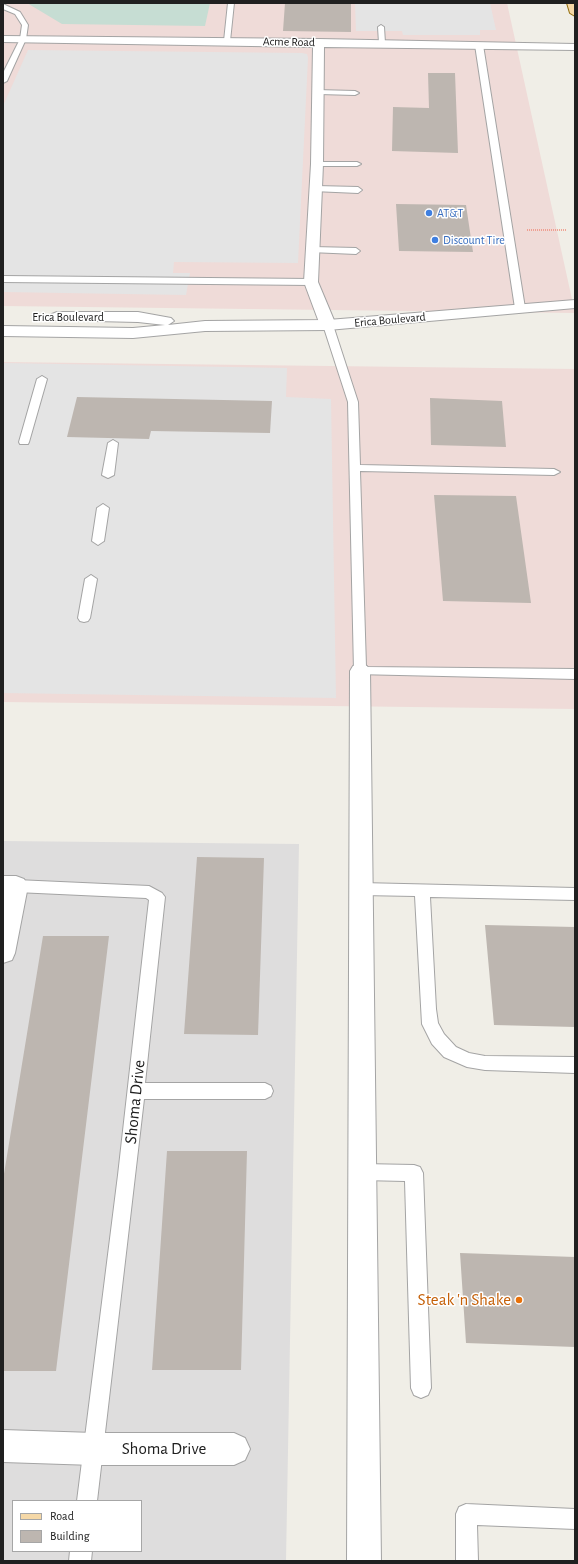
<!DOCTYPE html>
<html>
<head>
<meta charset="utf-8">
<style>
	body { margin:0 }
	#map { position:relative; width:578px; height:1564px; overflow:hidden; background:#f0eee7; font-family:"Alegreya Sans",sans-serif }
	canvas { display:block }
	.frame { position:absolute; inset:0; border:4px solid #202020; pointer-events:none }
	.legend { position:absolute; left:12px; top:1500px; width:130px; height:52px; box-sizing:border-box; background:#fff; border:1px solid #a6a6a6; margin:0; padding:5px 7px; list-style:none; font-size:12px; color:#202020 }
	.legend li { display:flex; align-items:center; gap:8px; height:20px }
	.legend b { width:20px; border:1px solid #a6a6a6 }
</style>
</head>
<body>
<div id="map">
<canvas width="578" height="1564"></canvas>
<div class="frame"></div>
<ul class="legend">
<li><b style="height:5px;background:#f5d8a7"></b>Road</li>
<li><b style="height:11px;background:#bdb6b0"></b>Building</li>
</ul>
</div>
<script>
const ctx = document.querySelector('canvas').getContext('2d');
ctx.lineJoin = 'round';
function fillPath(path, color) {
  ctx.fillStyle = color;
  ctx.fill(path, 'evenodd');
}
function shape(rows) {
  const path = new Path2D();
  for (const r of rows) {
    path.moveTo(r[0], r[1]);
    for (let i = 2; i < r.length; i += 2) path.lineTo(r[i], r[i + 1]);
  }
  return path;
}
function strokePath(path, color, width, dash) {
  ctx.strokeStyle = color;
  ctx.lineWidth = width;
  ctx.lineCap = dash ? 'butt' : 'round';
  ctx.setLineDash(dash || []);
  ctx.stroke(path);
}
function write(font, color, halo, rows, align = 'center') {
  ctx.font = font + ' "Alegreya Sans",sans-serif';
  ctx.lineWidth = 3;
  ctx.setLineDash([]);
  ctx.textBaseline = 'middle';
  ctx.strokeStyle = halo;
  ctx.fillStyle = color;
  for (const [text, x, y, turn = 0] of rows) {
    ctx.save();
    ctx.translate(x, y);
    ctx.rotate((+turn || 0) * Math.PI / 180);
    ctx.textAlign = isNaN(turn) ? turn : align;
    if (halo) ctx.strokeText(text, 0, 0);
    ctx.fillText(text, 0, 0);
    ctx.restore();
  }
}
fillPath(shape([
	[3,841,299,844,286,1561,3,1561],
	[13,1501,141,1501,141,1551,13,1551]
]), '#dedddd');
fillPath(shape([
	[3,3,507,3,575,313,3,306],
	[3,362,575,369,575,709,3,702]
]), '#efdbd8');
fillPath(shape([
	[27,3,210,3,205,26,62,24]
]), '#c6ddd3');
fillPath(shape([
	[355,3,490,3,496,30,480,30,480,35,403,35,402,31,356,31],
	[28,50,302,53,307,54,308,58,298,263,174,262,173,273,190,273,186,295,3,292,3,106],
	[3,363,287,368,286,397,331,399,336,698,3,693]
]), '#e4e4e4');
fillPath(shape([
	[285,3,351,3,351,32,283,31],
	[428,73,455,73,458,153,392,151,393,107,429,108],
	[396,204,466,205,473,252,399,251],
	[77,397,272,401,270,433,151,431,149,439,67,437],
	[430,398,502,401,506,447,431,445],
	[434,495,516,496,531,603,443,601],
	[197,857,264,858,258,1035,184,1034],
	[485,925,575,927,575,1027,494,1025],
	[43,936,109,936,56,1371,3,1371,3,1180],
	[167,1151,247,1151,241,1370,152,1370],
	[460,1253,575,1257,575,1347,466,1343]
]), '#bdb6b0');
const service = shape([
	[228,3,234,3,230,41,227,43,224,41,228,3],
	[3,4,20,12,28,25,26,39,7,81,3,83,3,73,20,39,22,25,15,14,3,9,3,4],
	[381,25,384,27,385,43,382,45,379,43,378,27,381,25],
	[479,43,483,45,525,308,520,311,515,308,475,45,479,43],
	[316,90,355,91,359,93,355,95,319,94,315,92,316,90],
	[314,162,357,162,361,164,357,166,314,166,314,162],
	[316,186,358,187,362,190,358,193,313,191,312,189,316,186],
	[313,247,356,248,360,251,356,254,310,252,310,248,313,247],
	[3,276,311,279,316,282,311,285,3,282,3,276],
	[328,322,333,325,358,402,360,465,554,469,560,472,554,475,360,471,366,667,575,669,575,679,355,674,354,671,348,402,323,325,328,322],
	[42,376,47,379,29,442,28,444,20,444,19,442,37,379,42,376],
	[113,440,118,443,114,475,108,478,102,475,108,443,113,440],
	[103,504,109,508,104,541,98,545,92,541,97,508,103,504],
	[91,575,97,579,90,618,88,621,84,622,80,621,78,618,85,579,91,575],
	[16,880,149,886,162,893,165,897,145,1083,265,1083,271,1086,273,1091,271,1096,265,1099,144,1099,97,1501,77,1501,118,1175,149,900,146,898,16,892,11,890,9,886,11,882,16,880],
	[361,883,575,888,575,900,430,897,436,1009,438,1023,444,1034,456,1047,469,1053,485,1056,575,1057,575,1073,485,1070,467,1067,444,1057,432,1044,422,1024,415,896,361,895,356,893,353,889,356,885,361,883],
	[362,1164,414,1165,420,1167,423,1173,431,1388,428,1395,421,1398,414,1395,411,1388,405,1181,362,1180,356,1178,353,1172,356,1166,362,1164],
	[466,1504,575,1509,575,1529,477,1525,478,1561,456,1561,456,1514,459,1507,466,1504],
	[70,1551,92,1551,91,1561,69,1561,70,1551]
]);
const minor = shape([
	[3,36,319,39,575,44,575,50,324,47,323,164,318,282,336,325,333,328,328,330,323,328,320,325,304,282,311,164,313,47,3,42,3,36],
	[360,664,367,666,370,671,381,1561,347,1561,350,671,353,666,360,664],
	[3,876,16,876,24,879,28,886,15,953,12,960,3,963,3,876],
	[3,1430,94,1433,234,1433,245,1438,250,1449,245,1460,234,1465,94,1465,3,1462,3,1430]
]);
const tertiary = shape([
	[575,300,575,308,328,330,205,331,133,338,3,336,3,326,133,328,165,325,138,322,52,320,49,317,52,314,57,312,138,312,171,318,174,321,168,325,205,321,328,320,575,300]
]);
const primary = shape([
	[567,3,575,3,575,16,570,13,567,3]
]);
strokePath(service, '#a4a4a4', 2);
strokePath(minor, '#a4a4a4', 2);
strokePath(tertiary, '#a4a4a4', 2);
strokePath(primary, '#906c0c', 2);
strokePath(shape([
	[527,230,566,230]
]), '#ef8c79', 1.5, [1, 1]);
fillPath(service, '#fff');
fillPath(minor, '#fff');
fillPath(tertiary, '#fff');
fillPath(primary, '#f5d8a7');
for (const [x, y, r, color] of [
	[429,213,4,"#3f7fe0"],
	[435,240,4,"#3f7fe0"],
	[519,1300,4,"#e8710a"]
]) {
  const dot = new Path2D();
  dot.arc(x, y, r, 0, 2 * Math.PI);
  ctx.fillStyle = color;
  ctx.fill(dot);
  strokePath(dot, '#fff', 1.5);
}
write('12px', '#202020', '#fff', [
	["Acme Road",289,42,1],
	["Erica Boulevard",68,317],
	["Erica Boulevard",390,320,-5]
]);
write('12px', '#366cbe', '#fff', [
	["AT&T",437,213],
	["Discount Tire",443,240]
], 'left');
write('17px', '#202020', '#fff', [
	["Shoma Drive",135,1102,-84],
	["Shoma Drive",164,1449]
]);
write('17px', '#c56008', '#fff', [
	["Steak 'n Shake",511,1300]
], 'right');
</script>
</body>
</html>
